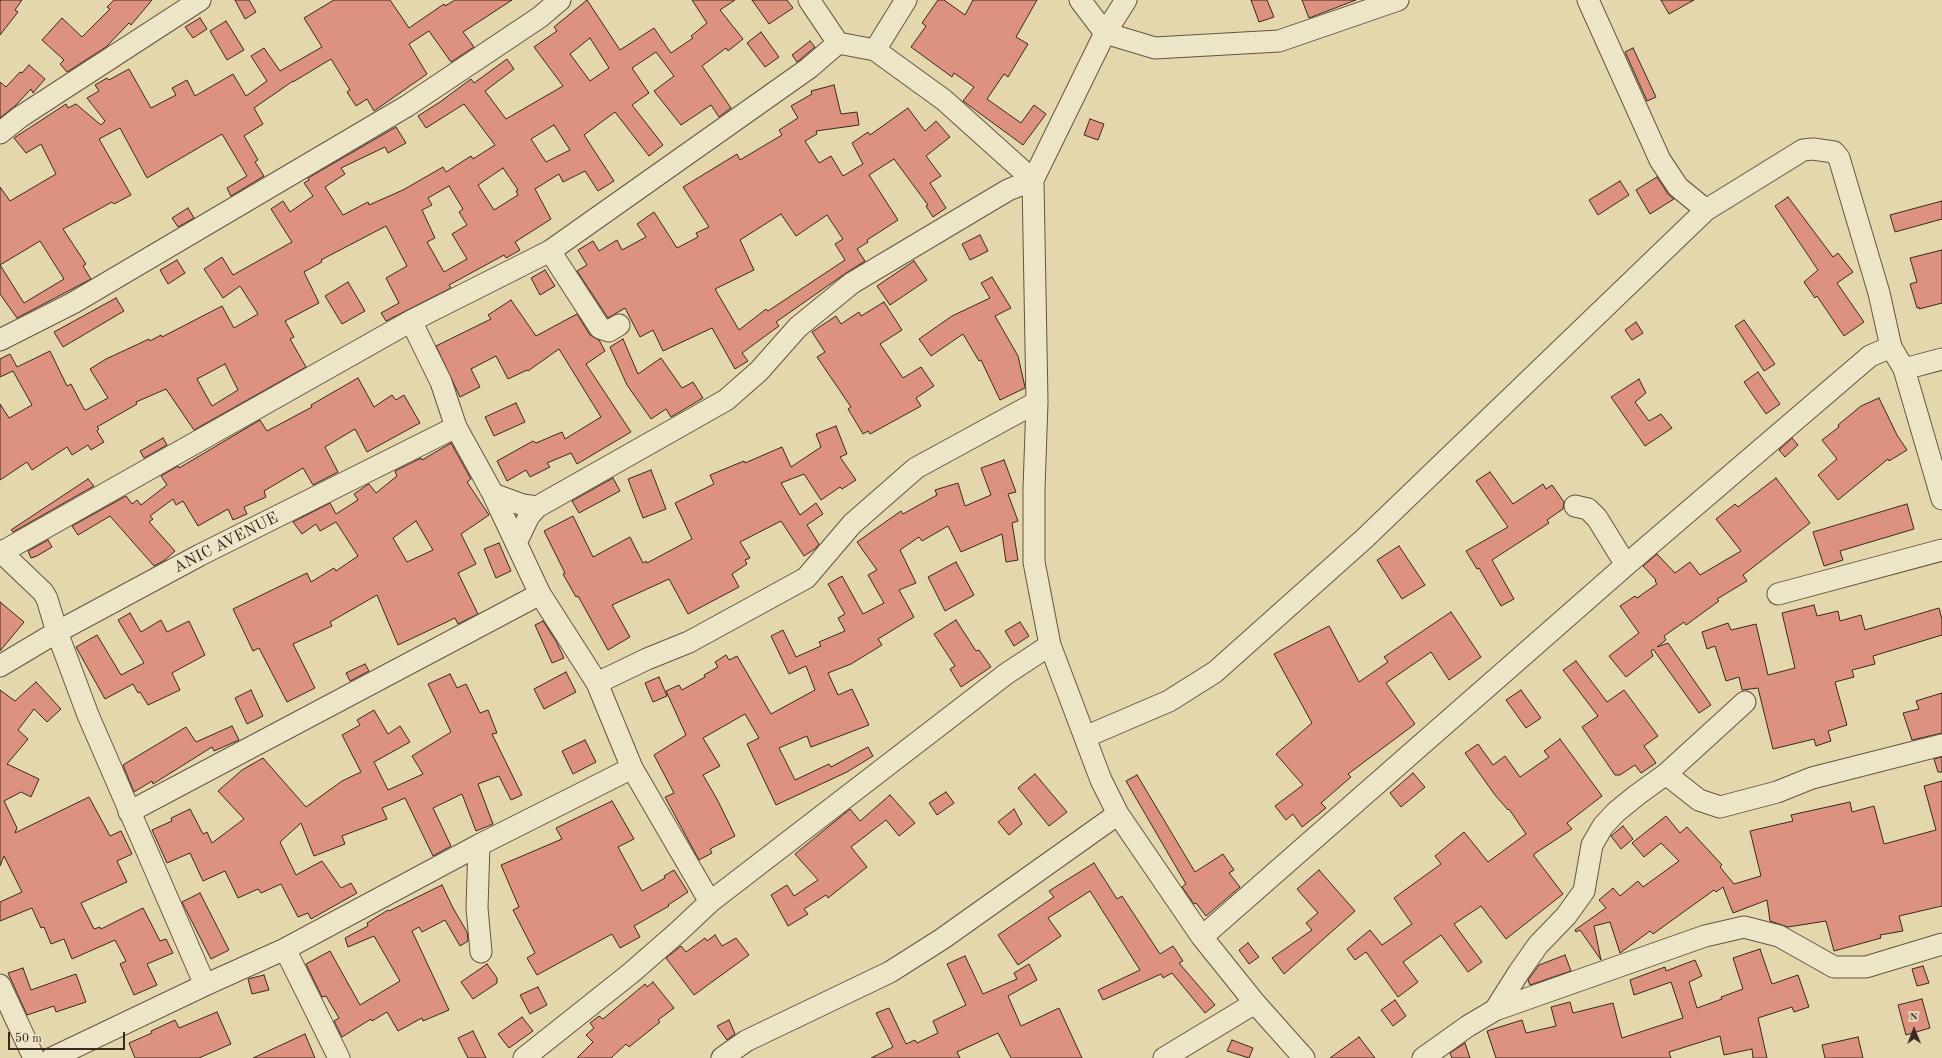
<!DOCTYPE html>
<html>
<head>
<meta charset="utf-8">
<style>
	body { margin:0 }
	#map { position:relative; width:1942px; height:1058px; overflow:hidden; background:#e4d7ab; font-family:"Old Standard TT",serif }
	canvas { display:block }
	.north { position:absolute; left:1894px; top:1010px; width:40px; height:40px; -webkit-text-stroke:3px #ede5c8; paint-order:stroke; rotate:359deg; font-size:11px; font-weight:700; line-height:16px; text-align:center; color:#3b2820 }
	.north::after { content:''; display:block; margin:auto; width:14px; height:18px; background:#3b2820; clip-path:polygon(50% 0,100% 100%,50% 72%,0 100%) }
	.scale { position:absolute; left:8px; top:1032px; width:117px; height:18px; box-sizing:border-box; border:2px solid #3b2820; border-top:0; padding-left:5px; font-size:12px; line-height:14px; white-space:nowrap; color:#3b2820; -webkit-text-stroke:3px #ede5c8; paint-order:stroke }
</style>
</head>
<body>
<div id="map">
<canvas width="1942" height="1058"></canvas>
<div class="north">N</div>
<div class="scale">50 m</div>
</div>
<script>
const ctx = document.querySelector('canvas').getContext('2d');
ctx.lineJoin = 'round';
function fillPath(path, color) {
  ctx.fillStyle = color;
  ctx.fill(path, 'evenodd');
}
function shape(rows) {
  const path = new Path2D();
  for (const r of rows) {
    path.moveTo(r[0], r[1]);
    for (let i = 2; i < r.length; i += 2) path.lineTo(r[i], r[i + 1]);
  }
  return path;
}
function strokePath(path, color, width, dash) {
  ctx.strokeStyle = color;
  ctx.lineWidth = width;
  ctx.lineCap = dash ? 'butt' : 'round';
  ctx.setLineDash(dash || []);
  ctx.stroke(path);
}
function write(font, color, halo, rows, align = 'center') {
  ctx.font = font + ' "Old Standard TT",serif';
  ctx.lineWidth = 3;
  ctx.setLineDash([]);
  ctx.textBaseline = 'middle';
  ctx.strokeStyle = halo;
  ctx.fillStyle = color;
  for (const [text, x, y, turn = 0] of rows) {
    ctx.save();
    ctx.translate(x, y);
    ctx.rotate((+turn || 0) * Math.PI / 180);
    ctx.textAlign = isNaN(turn) ? turn : align;
    if (halo) ctx.strokeText(text, 0, 0);
    ctx.fillText(text, 0, 0);
    ctx.restore();
  }
}
const building = shape([
	[0,0,22,0,15,10,18,12,0,35,0,0],
	[114,0,152,0,131,25,129,23,106,47,67,72,60,64,64,60,42,40,62,18,82,37,110,9,107,7,114,0],
	[235,0,249,0,256,12,245,19,235,0],
	[334,0,390,0,409,28,444,4,445,6,455,0,512,0,463,32,474,47,451,62,429,31,409,44,427,74,374,111,367,99,356,106,347,92,350,90,331,59,293,82,293,81,254,108,263,124,244,136,258,160,255,162,264,176,231,196,227,188,247,176,222,134,147,178,120,128,99,139,131,195,114,204,112,202,63,229,86,264,83,266,91,279,17,318,0,294,0,265,24,303,64,279,40,241,0,265,0,187,10,201,56,174,41,144,26,153,14,138,66,104,68,108,76,104,101,125,105,121,87,98,99,91,95,85,107,78,109,80,129,69,151,108,176,95,172,88,187,80,195,96,233,74,246,96,267,81,251,56,264,48,280,71,322,47,304,18,334,0],
	[587,0,620,50,654,28,671,53,693,38,691,36,707,23,692,0,735,0,720,10,743,39,728,51,726,48,702,66,731,108,719,117,711,105,681,125,654,91,674,76,656,52,632,68,649,93,632,105,663,145,649,156,615,112,584,135,614,181,598,191,585,171,563,182,559,174,535,189,551,219,515,242,520,250,506,258,504,255,449,285,451,288,386,321,381,313,399,303,386,278,407,266,386,226,321,260,322,262,304,272,319,303,285,321,294,337,290,339,306,367,194,430,166,389,136,402,137,404,97,427,99,429,97,431,104,442,91,450,88,445,72,455,67,447,32,470,27,462,0,480,0,404,9,418,32,405,13,371,0,377,0,359,10,354,17,367,50,351,67,386,71,384,84,409,86,410,108,398,90,369,106,359,149,339,150,341,161,335,162,337,222,306,234,328,258,314,240,286,223,298,204,269,222,257,233,275,292,242,271,209,283,201,290,212,313,196,304,183,309,180,308,178,396,127,406,143,388,153,385,147,341,168,345,174,325,187,343,215,368,202,369,205,403,190,443,167,446,172,471,156,473,159,495,145,464,104,426,128,418,116,440,102,471,79,474,83,507,59,514,69,485,91,506,119,563,86,534,47,557,31,554,27,587,0],
	[590,38,609,68,590,81,570,54,590,38],
	[554,125,570,150,546,162,531,139,554,125],
	[503,168,518,190,516,191,518,195,494,210,478,185,503,168],
	[449,186,463,209,459,212,467,225,452,234,467,259,444,272,427,242,435,238,422,210,432,205,428,198,449,186],
	[225,364,238,390,212,406,197,379,225,364],
	[752,0,787,0,793,8,769,24,752,0],
	[938,0,944,0,965,15,973,0,1037,0,1016,37,1028,44,1008,77,1004,74,987,99,1021,123,1034,105,1046,114,1023,145,963,101,974,87,954,73,952,77,911,47,926,26,922,23,938,0],
	[1251,0,1267,0,1274,17,1259,22,1251,0],
	[1302,0,1356,0,1309,18,1302,0],
	[1661,0,1694,0,1669,14,1661,0],
	[200,18,207,29,193,38,185,27,200,18],
	[226,21,244,50,227,60,210,31,226,21],
	[761,32,779,57,765,67,747,43,761,32],
	[810,41,815,47,797,62,792,55,810,41],
	[1633,48,1656,97,1647,101,1625,52,1633,48],
	[29,65,45,79,33,93,31,89,16,105,0,118,0,82,6,87,20,72,22,73,29,65],
	[834,85,841,114,857,112,859,125,816,131,817,134,805,141,819,163,831,156,843,176,863,164,852,143,868,132,870,135,908,108,925,131,936,121,950,137,926,156,941,176,930,183,946,208,933,217,926,206,928,205,894,159,869,175,898,220,867,240,868,242,857,249,865,261,846,273,776,322,779,326,742,353,748,361,735,369,712,328,663,351,653,330,640,337,625,308,608,318,577,271,587,265,578,250,593,241,599,251,617,240,622,250,646,237,637,224,654,212,677,248,698,237,696,233,709,227,683,187,737,154,740,160,782,135,779,130,798,118,791,106,812,94,811,91,834,85],
	[781,214,796,236,827,215,843,239,835,244,845,260,768,311,766,309,739,330,715,289,754,270,740,240,781,214],
	[1090,119,1104,124,1098,140,1084,135,1090,119],
	[1657,177,1668,194,1674,199,1650,214,1636,190,1657,177],
	[1620,181,1629,195,1598,215,1589,200,1620,181],
	[1788,197,1833,257,1838,253,1853,272,1837,283,1864,322,1844,336,1817,296,1815,298,1804,282,1818,270,1775,206,1788,197],
	[1942,201,1942,219,1895,232,1890,215,1942,201],
	[188,208,194,218,178,227,172,218,188,208],
	[980,235,988,251,970,260,962,244,980,235],
	[1942,250,1942,303,1919,309,1919,307,1917,308,1910,284,1917,282,1910,258,1942,250],
	[177,260,185,273,168,284,160,270,177,260],
	[914,261,927,280,890,305,877,286,914,261],
	[545,270,555,286,540,295,531,278,545,270],
	[992,277,1011,308,995,316,1018,356,1025,387,1025,388,1000,400,981,360,979,361,963,334,931,356,919,339,952,316,990,298,981,283,992,277],
	[348,282,365,311,342,324,325,296,348,282],
	[116,298,124,311,63,347,54,332,116,298],
	[511,300,536,336,577,314,590,335,599,340,605,351,586,364,631,432,577,464,571,453,547,463,550,467,530,477,526,470,507,481,497,461,533,441,536,443,562,432,565,439,601,417,559,349,528,371,527,370,508,379,496,356,471,369,480,387,460,397,436,346,491,319,488,315,511,300],
	[884,302,902,330,880,344,903,378,921,367,934,386,916,398,921,406,870,434,868,431,863,434,848,409,851,407,817,357,825,352,812,332,836,316,841,324,859,312,861,316,884,302],
	[1744,320,1775,364,1764,371,1735,326,1744,320],
	[1636,322,1643,333,1632,340,1625,330,1636,322],
	[623,339,638,374,661,358,682,388,693,382,703,398,671,417,666,409,651,419,627,385,610,347,623,339],
	[1758,372,1780,404,1766,414,1744,382,1758,372],
	[358,378,374,407,392,395,396,400,404,395,420,423,367,452,355,429,325,447,338,472,313,485,303,468,264,491,266,497,244,507,247,514,233,520,228,509,198,526,183,501,176,505,173,499,150,516,153,519,149,522,175,551,165,560,154,566,110,516,78,535,72,526,126,496,132,504,137,500,141,505,167,485,161,476,178,466,179,468,260,420,267,431,312,407,311,405,358,378],
	[1639,379,1646,393,1635,402,1649,421,1661,414,1672,428,1645,446,1611,397,1639,379],
	[1879,398,1897,435,1907,450,1889,461,1888,459,1838,500,1818,475,1837,459,1822,440,1839,427,1838,425,1861,406,1879,398],
	[516,403,525,422,494,436,485,417,516,403],
	[836,426,847,454,840,457,856,480,842,489,840,487,821,500,804,474,781,483,800,515,816,503,823,514,807,525,819,544,816,548,804,556,781,521,740,542,750,558,745,560,747,564,732,574,739,587,688,614,669,579,612,605,630,637,608,650,578,596,576,597,563,574,565,573,544,531,573,516,593,557,630,537,643,563,646,561,647,563,692,539,675,503,714,484,710,475,744,461,745,463,782,447,791,467,821,447,816,434,836,426],
	[163,438,167,445,144,458,140,451,163,438],
	[1792,438,1798,445,1785,457,1779,450,1792,438],
	[451,443,471,479,467,482,489,515,461,534,476,564,458,573,478,614,458,624,455,618,398,645,377,595,330,622,332,626,293,644,315,688,287,702,259,648,253,651,233,609,307,573,311,582,334,568,336,571,358,556,336,522,320,531,316,524,302,534,293,522,330,503,336,514,358,500,354,494,367,485,369,484,376,493,397,476,395,471,421,458,422,460,451,443],
	[416,521,433,550,407,562,393,538,416,521],
	[1004,460,1016,492,1008,494,1018,521,1012,523,1018,560,1006,562,1002,534,961,552,948,526,922,541,919,537,900,550,916,583,899,590,914,617,878,639,882,645,851,664,828,673,838,695,852,689,869,725,811,747,807,736,779,748,795,780,829,764,831,767,868,747,873,756,847,772,776,805,747,744,759,738,745,714,703,738,720,766,703,775,718,801,735,836,710,849,712,853,699,860,665,797,674,793,654,755,686,735,666,691,679,685,682,690,705,677,704,675,718,667,715,662,726,655,729,660,737,656,771,714,815,690,806,666,789,674,771,636,783,630,796,657,821,646,819,642,845,631,838,618,845,614,828,584,842,576,863,614,884,603,868,575,877,570,857,542,901,511,903,514,937,495,935,490,958,483,965,506,991,495,981,468,1004,460],
	[651,470,666,509,643,518,628,479,651,470],
	[1490,472,1513,504,1543,484,1546,489,1552,485,1564,502,1563,509,1547,520,1549,523,1492,560,1514,599,1501,606,1479,568,1477,569,1466,551,1508,527,1476,481,1490,472],
	[613,478,620,491,579,513,572,501,613,478],
	[1776,478,1810,523,1743,575,1747,581,1717,599,1719,601,1686,625,1684,622,1664,636,1666,640,1657,647,1668,643,1711,705,1699,713,1653,649,1651,651,1653,656,1626,677,1609,656,1639,633,1620,606,1635,596,1637,598,1657,584,1655,581,1656,580,1643,566,1657,554,1675,573,1690,562,1700,575,1741,551,1716,519,1735,504,1738,507,1776,478],
	[88,479,94,486,13,532,11,530,88,479],
	[1907,504,1914,529,1840,551,1843,560,1824,566,1813,532,1907,504],
	[48,540,52,547,37,556,31,558,28,551,48,540],
	[499,543,511,571,496,578,484,549,499,543],
	[1399,546,1425,585,1402,599,1377,560,1399,546],
	[956,562,974,595,945,611,928,577,956,562],
	[0,602,24,622,0,651,0,602],
	[1814,605,1817,616,1838,611,1840,621,1861,615,1865,630,1939,608,1942,619,1942,635,1873,656,1875,664,1852,670,1854,677,1835,682,1847,725,1828,731,1831,741,1816,746,1814,739,1773,749,1758,688,1742,690,1739,677,1726,681,1715,646,1707,649,1702,632,1728,623,1731,630,1756,624,1768,675,1795,668,1782,613,1814,605],
	[1451,612,1481,657,1449,680,1431,652,1386,683,1415,724,1348,774,1351,777,1321,803,1326,808,1302,827,1293,814,1286,820,1275,806,1303,785,1276,754,1312,723,1274,654,1329,626,1359,682,1388,662,1384,657,1451,612],
	[130,613,141,632,161,620,167,632,189,621,205,655,172,673,180,690,148,705,140,692,138,693,133,684,105,699,76,647,97,635,121,675,144,663,118,620,130,613],
	[956,620,976,651,979,650,991,667,961,687,950,669,955,666,934,634,956,620],
	[543,621,556,641,564,658,552,663,535,625,543,621],
	[1020,622,1029,636,1014,646,1005,631,1020,622],
	[1576,661,1607,702,1624,690,1658,736,1644,746,1656,763,1641,773,1635,765,1620,775,1615,775,1582,727,1598,716,1563,670,1576,661],
	[365,664,369,671,350,681,346,673,365,664],
	[566,672,576,692,544,709,534,689,566,672],
	[450,674,457,688,466,684,480,713,488,710,497,733,492,734,522,795,511,800,499,776,478,784,493,824,476,831,462,794,433,808,451,846,433,856,405,798,382,808,387,819,342,836,345,844,314,856,301,823,280,842,296,875,322,861,341,888,351,883,357,893,311,919,308,913,298,917,281,884,261,893,258,889,238,898,225,871,203,881,190,853,167,863,152,830,172,821,171,818,190,809,203,834,207,832,212,843,244,819,218,791,242,770,263,758,306,807,342,781,361,772,342,735,360,725,357,720,374,710,388,734,400,726,410,742,374,762,388,790,423,774,412,756,451,732,428,684,450,674],
	[659,677,667,696,653,702,645,683,659,677],
	[36,682,61,709,47,722,34,709,18,730,28,739,7,764,39,779,31,797,21,792,4,801,17,828,15,833,89,797,110,836,121,831,132,854,117,861,127,882,81,903,94,929,100,927,101,929,143,908,160,941,166,939,173,953,147,964,157,985,134,995,120,964,126,961,115,940,72,959,64,939,51,944,44,927,41,928,32,908,0,921,0,902,22,892,4,856,0,866,0,690,15,701,36,682],
	[251,690,263,716,247,724,235,698,251,690],
	[1521,690,1541,718,1526,728,1506,700,1521,690],
	[1942,693,1942,733,1912,740,1903,713,1919,709,1916,701,1942,693],
	[232,726,239,740,214,751,212,747,153,784,152,781,134,792,123,765,186,727,196,742,232,726],
	[1560,739,1602,796,1567,823,1572,829,1534,854,1534,856,1563,894,1506,939,1481,906,1454,924,1482,962,1468,972,1441,935,1403,962,1418,982,1398,997,1366,952,1355,960,1347,949,1370,930,1382,945,1412,924,1394,898,1441,864,1435,856,1464,832,1488,862,1526,834,1509,809,1508,810,1495,795,1465,753,1478,744,1493,765,1505,756,1520,777,1549,757,1544,751,1560,739],
	[585,740,596,762,573,774,562,751,585,740],
	[1942,757,1942,772,1938,772,1934,759,1942,757],
	[1413,773,1425,787,1401,807,1390,793,1413,773],
	[1035,774,1067,812,1049,826,1018,788,1035,774],
	[1137,775,1195,872,1223,854,1234,870,1229,873,1240,887,1206,916,1196,903,1194,904,1182,887,1186,884,1126,781,1137,775],
	[1942,781,1942,906,1899,916,1903,931,1880,935,1881,938,1834,951,1826,921,1788,927,1770,921,1767,900,1733,913,1723,887,1716,892,1714,890,1653,934,1650,931,1620,953,1610,922,1594,926,1601,960,1580,930,1576,932,1575,930,1606,908,1599,900,1613,888,1620,896,1638,881,1643,887,1679,861,1661,843,1644,857,1632,843,1666,816,1680,833,1687,827,1722,865,1720,867,1734,884,1761,876,1750,831,1793,821,1791,815,1850,802,1852,812,1874,806,1884,844,1936,830,1924,786,1942,781],
	[946,792,954,803,937,815,929,803,946,792],
	[890,795,915,823,899,836,886,820,851,847,867,867,828,898,826,895,804,909,808,914,788,926,771,895,787,885,794,896,818,880,795,854,850,809,860,821,890,795],
	[612,801,634,839,618,847,642,891,665,878,664,876,674,870,688,892,668,905,669,906,634,926,640,937,620,948,612,934,537,975,527,958,535,953,513,910,519,907,501,865,562,839,556,828,612,801],
	[1014,809,1022,824,1009,835,998,822,1014,809],
	[1623,826,1633,839,1621,849,1611,836,1623,826],
	[1094,863,1117,899,1122,896,1160,954,1173,946,1183,961,1179,963,1215,1005,1205,1013,1172,973,1163,978,1161,974,1103,1000,1098,990,1140,970,1090,891,1048,918,1061,936,1018,965,998,935,1054,897,1049,891,1094,863],
	[1319,870,1355,911,1284,974,1272,958,1312,930,1306,923,1318,913,1297,889,1319,870],
	[442,885,453,908,467,932,468,941,460,946,445,920,422,932,419,927,412,931,449,1010,423,1021,422,1018,398,1031,387,1012,372,1021,371,1019,342,1037,334,1021,339,1018,326,996,322,997,306,964,330,951,360,1005,400,981,374,936,348,947,345,938,368,926,367,923,388,910,389,911,442,885],
	[200,893,229,950,211,959,182,902,200,893],
	[715,935,722,946,736,938,749,955,694,995,666,958,681,946,686,952,705,938,707,941,715,935],
	[1248,943,1259,957,1249,964,1239,950,1248,943],
	[1760,949,1772,984,1798,975,1809,1007,1794,1012,1792,1007,1758,1018,1767,1058,1753,1058,1752,1049,1724,1055,1720,1036,1669,1052,1671,1058,1496,1058,1487,1031,1522,1020,1526,1033,1556,1026,1551,1007,1570,1002,1573,1013,1613,1003,1622,1038,1683,1018,1671,982,1634,995,1630,980,1665,967,1666,971,1695,960,1702,976,1689,982,1697,1008,1722,999,1721,997,1743,989,1733,958,1760,949],
	[1565,955,1571,971,1530,985,1528,980,1539,965,1565,955],
	[965,956,983,994,1017,979,1014,973,1029,964,1037,980,1008,996,1021,1026,1059,1008,1082,1058,1011,1058,998,1033,957,1052,960,1058,871,1058,893,1047,876,1013,889,1008,906,1044,915,1040,917,1043,938,1033,933,1021,966,1005,947,964,965,956],
	[487,964,497,978,497,983,473,999,461,982,487,964],
	[1923,966,1929,983,1917,986,1912,969,1923,966],
	[23,968,31,990,76,974,86,1002,56,1012,54,1006,27,1015,8,973,23,968],
	[264,975,269,990,252,994,248,979,264,975],
	[653,982,674,1008,658,1020,660,1022,629,1047,626,1044,611,1058,577,1058,593,1042,586,1035,594,1028,590,1023,599,1016,603,1019,645,984,647,987,653,982],
	[538,987,547,1005,530,1014,520,995,538,987],
	[1922,999,1930,1028,1906,1035,1898,1005,1922,999],
	[1395,1000,1406,1016,1393,1026,1381,1010,1395,1000],
	[217,1012,231,1044,199,1058,135,1058,129,1043,152,1033,151,1031,175,1020,179,1028,217,1012],
	[522,1017,533,1031,509,1048,498,1034,522,1017],
	[729,1020,735,1034,727,1040,717,1026,729,1020],
	[473,1031,476,1037,486,1058,468,1058,458,1038,473,1031],
	[305,1034,315,1058,253,1058,305,1034],
	[1359,1037,1375,1058,1330,1058,1359,1037],
	[1858,1037,1863,1058,1825,1058,1822,1045,1858,1037],
	[1232,1040,1253,1048,1249,1058,1227,1051,1232,1040],
	[1465,1043,1470,1058,1452,1058,1450,1053,1465,1043]
]);
fillPath(building, '#dd927f');
strokePath(building, '#3b2820', 1);
const minor = shape([
	[1080,0,1105,33,1155,48,1279,41,1398,0],
	[1126,0,1105,33,1033,180,1037,402,1034,489,1034,562,1050,645,1101,780,1118,814,1202,937,1255,1003,1304,1058],
	[1588,0,1660,160,1678,187,1706,210],
	[875,50,906,0],
	[0,133,20,117,200,0],
	[550,251,600,328,609,331,619,325],
	[411,321,441,382,456,427,493,494,540,594,597,683,632,768,710,902],
	[0,340,73,303,407,106,540,17,560,0],
	[1904,369,1942,359],
	[493,494,523,505,537,507],
	[1575,506,1588,509,1597,518,1626,565],
	[516,543,529,516,537,507,726,400,759,371,798,327,852,283,1008,190,1033,180,944,100,875,50,838,43,809,0],
	[0,551,43,592,47,599,57,632,88,715,205,985],
	[2,552,411,321,550,251,809,68,838,43],
	[1778,594,1942,550],
	[0,666,57,632,200,555,456,427],
	[597,683,647,659,689,642,806,578,852,524,916,468,1037,402],
	[1085,737,1169,701,1215,672,1364,539,1706,210,1803,150,1813,149,1834,152,1839,158,1879,293,1891,347],
	[1666,774,1699,800,1720,807,1777,792,1812,778,1942,745],
	[129,812,540,594],
	[479,845,477,908,481,952],
	[1202,937,1626,565,1870,356,1891,347,1904,369,1942,499],
	[285,949,339,1058],
	[0,985,34,1058],
	[1495,1010,1519,972,1538,945,1566,916,1584,891,1592,845,1603,826,1616,812,1637,795,1666,774,1745,702],
	[52,1058,205,985,285,949,479,845,632,768],
	[524,1058,631,973,678,932,710,902,1006,674,1050,645],
	[722,1058,746,1041,890,972,942,939,1118,814],
	[1164,1058,1255,1003],
	[1423,1058,1468,1026,1495,1010,1705,936,1744,927,1779,936,1834,967,1866,967,1942,944]
]);
strokePath(minor, '#655443', 23);
strokePath(minor, '#ede5c8', 21);
write('16px', '#3b2820', '#ede5c8', [
	["ANIC AVENUE",226,543,-27]
]);
</script>
</body>
</html>
